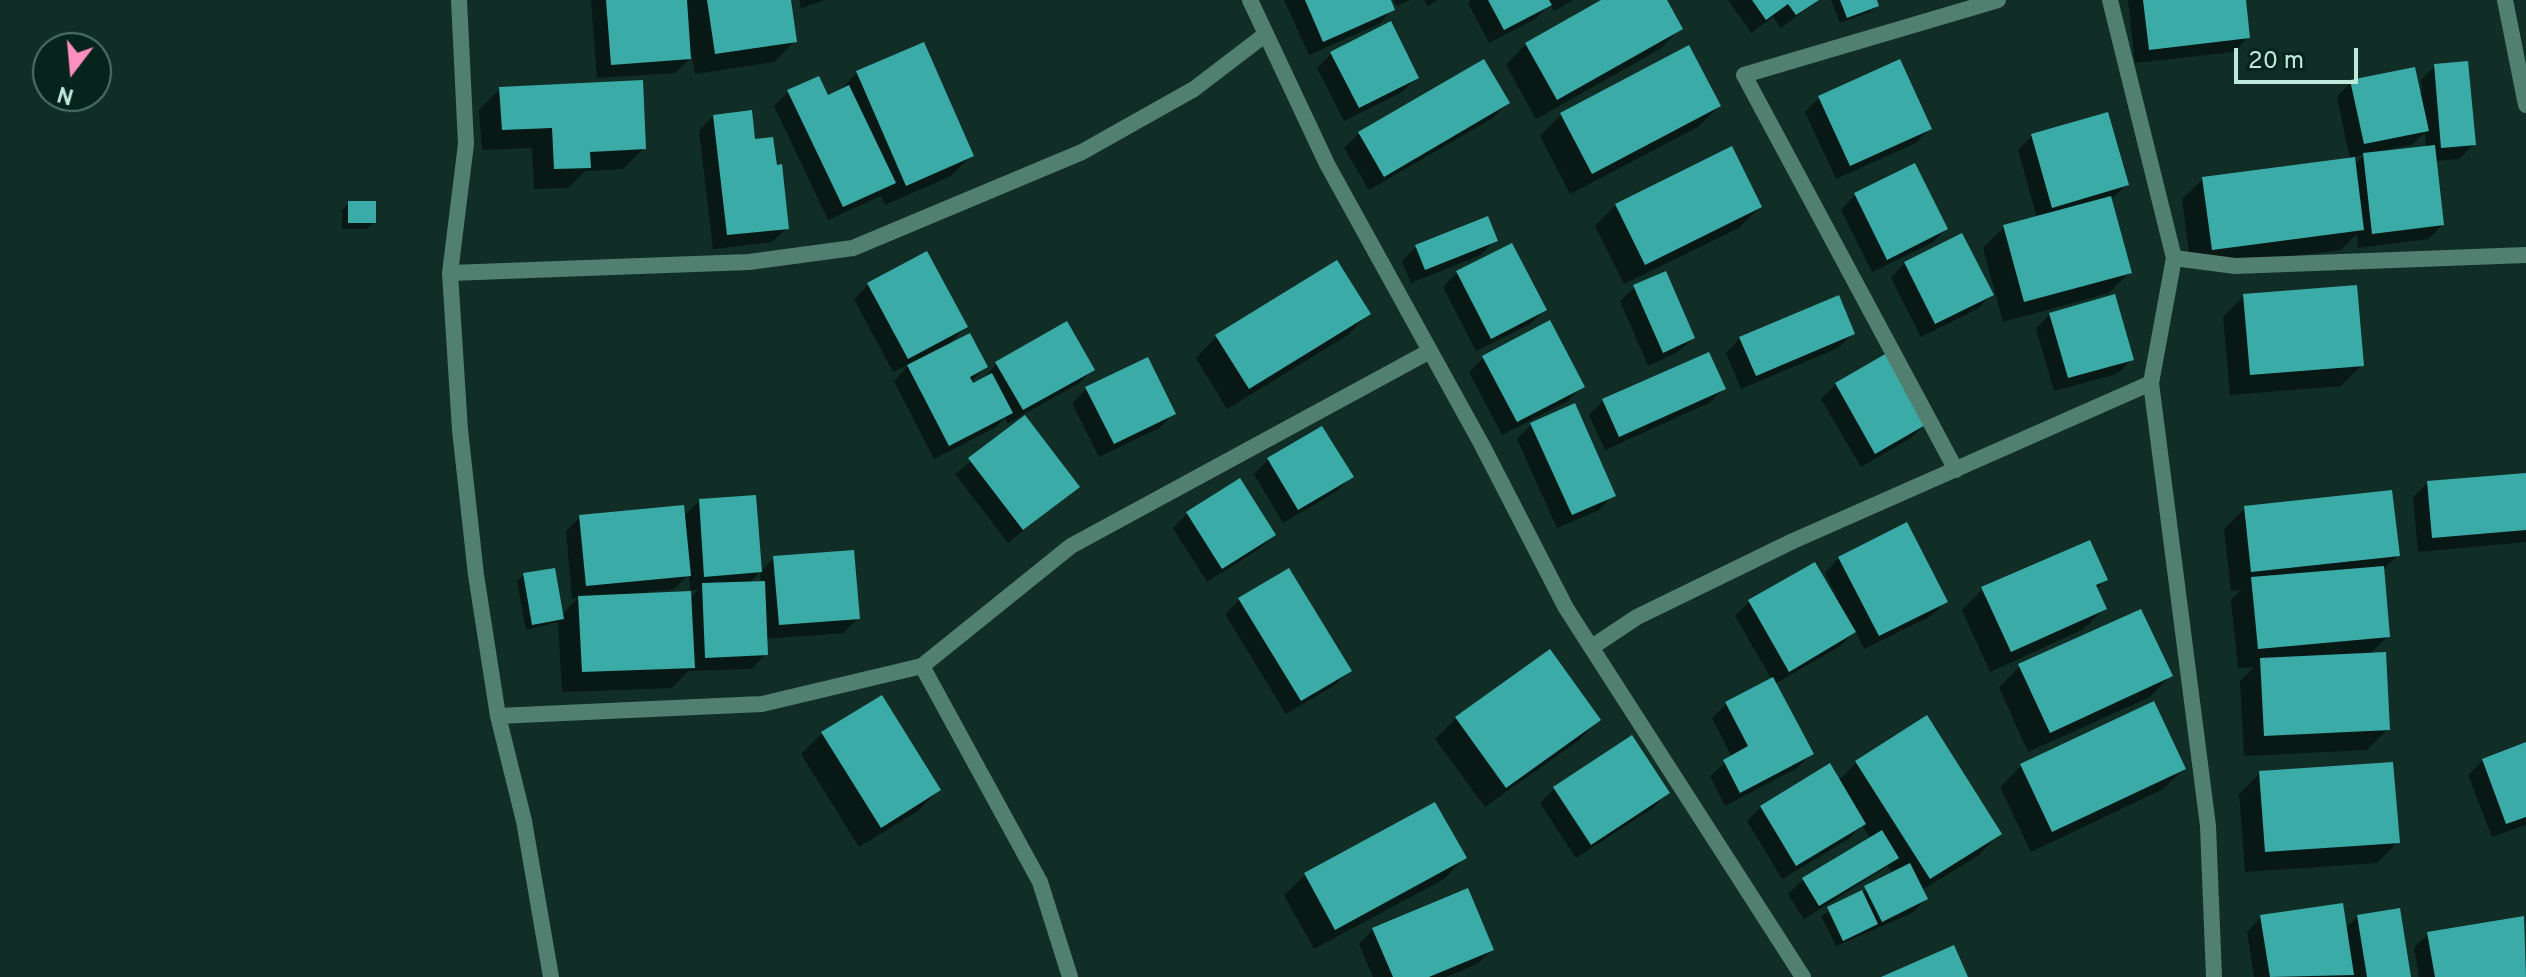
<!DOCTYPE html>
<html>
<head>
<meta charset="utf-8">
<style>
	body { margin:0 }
	#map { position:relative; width:2526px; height:977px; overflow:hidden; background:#102e26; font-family:Overpass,sans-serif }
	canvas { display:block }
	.north { position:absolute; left:32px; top:32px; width:80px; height:80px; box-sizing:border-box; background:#06241c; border:2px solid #507368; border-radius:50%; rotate:196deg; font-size:22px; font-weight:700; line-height:32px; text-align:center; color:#bfeadb }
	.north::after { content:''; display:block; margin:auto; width:28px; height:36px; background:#fd8ec0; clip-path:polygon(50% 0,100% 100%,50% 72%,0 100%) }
	.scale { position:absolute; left:2234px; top:48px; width:124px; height:36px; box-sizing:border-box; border:4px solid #bfeadb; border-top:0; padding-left:10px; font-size:24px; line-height:28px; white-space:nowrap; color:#bfeadb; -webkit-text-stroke:6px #06241c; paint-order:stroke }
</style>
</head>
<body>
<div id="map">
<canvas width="2526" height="977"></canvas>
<div class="north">N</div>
<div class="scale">20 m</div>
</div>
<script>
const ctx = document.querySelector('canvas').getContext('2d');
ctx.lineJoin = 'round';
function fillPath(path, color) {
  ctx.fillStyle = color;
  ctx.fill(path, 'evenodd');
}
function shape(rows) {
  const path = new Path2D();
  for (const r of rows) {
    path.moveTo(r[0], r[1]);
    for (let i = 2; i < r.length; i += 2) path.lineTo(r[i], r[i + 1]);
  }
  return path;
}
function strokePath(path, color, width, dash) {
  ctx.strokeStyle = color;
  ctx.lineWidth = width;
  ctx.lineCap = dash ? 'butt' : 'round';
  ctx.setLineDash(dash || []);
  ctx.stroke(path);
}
fillPath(shape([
	[591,0,789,0,795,41,774,62,695,74,692,56,675,73,597,78],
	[799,0,826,0,801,8],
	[1284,0,1389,0,1393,9,1379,24,1309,55],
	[1394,0,1410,0,1397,6],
	[1424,0,1438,0,1428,6],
	[1471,0,1573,0,1554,11,1550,4,1535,19,1489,43,1468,3],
	[1605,0,1664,0,1681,28,1660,49,1536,119,1506,65,1526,44],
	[1728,0,1818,0,1781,28,1773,17,1751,33],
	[1831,0,1875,0,1877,6,1870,12,1840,23],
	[2128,0,2244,0,2248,37,2234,52,2135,63],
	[1688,48,1719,106,1698,127,1570,194,1540,136,1561,115],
	[1331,54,1416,78,1402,92,1344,121,1317,68],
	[1483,61,1507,103,1493,118,1369,190,1344,148,1359,134],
	[2435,66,2474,144,2459,159,2435,161,2442,225,2428,239,2358,248,2357,234,2341,250,2191,269,2182,199,2203,179,2350,159,2337,97,2351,82,2422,92,2421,80],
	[2425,132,2426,148,2391,152,2390,149,2412,145],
	[2364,155,2354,165,2353,157],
	[857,73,972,155,951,176,885,205,881,196,828,220,774,106,788,92,827,97,838,92],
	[500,89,644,148,623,169,585,171,568,188,534,189,532,148,482,150,479,110],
	[1819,98,1930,128,1916,143,1836,179,1805,112],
	[713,116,754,141,787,228,772,242,713,249,699,131],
	[2032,136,2127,185,2110,200,2130,272,2109,293,2003,322,1983,248,2004,227,2037,218,2018,150],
	[1914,166,1946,229,1932,243,1872,272,1841,210,1855,195],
	[349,203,374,222,367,229,342,229,342,210],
	[1616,205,1760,207,1739,228,1624,284,1595,226],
	[1495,240,1481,255,1411,283,1402,261,1416,247],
	[926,254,966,327,947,346,986,367,970,382,972,386,983,380,996,364,1066,324,1093,370,1078,384,1008,423,1005,418,996,427,934,459,894,381,910,364,893,372,854,299,868,285],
	[1905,263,1991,295,1977,309,1921,337,1891,278],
	[1457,273,1545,310,1530,324,1476,351,1443,287],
	[1635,287,1693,338,1678,352,1648,366,1620,301],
	[2244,296,2362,365,2341,386,2230,395,2223,317],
	[1368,314,1348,335,1227,409,1196,358,1216,337],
	[2050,314,2131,360,2117,374,2054,391,2036,329],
	[1853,334,1838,348,1741,389,1726,353,1740,338],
	[1483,358,1582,386,1568,401,1502,435,1469,372],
	[1836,384,1925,424,1911,438,1861,467,1821,399],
	[1087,388,1174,413,1159,428,1099,457,1072,403],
	[1724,389,1709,403,1605,450,1589,415,1603,401],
	[1025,418,1077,487,1008,543,955,474],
	[1532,424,1613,495,1599,510,1557,528,1517,439],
	[1268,460,1351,477,1337,491,1283,523,1254,474],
	[2526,475,2526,542,2418,552,2413,497,2427,483],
	[1239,481,1274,535,1259,549,1207,582,1173,528,1187,514],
	[699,501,760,572,748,584,761,583,760,573,774,558,858,618,844,633,765,639,766,654,752,669,688,671,672,688,562,692,558,622,526,630,517,581,524,575,562,615,578,598,572,599,566,531,580,517,683,517],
	[689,574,690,590,698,590,690,598,649,595,648,592,674,589],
	[2245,508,2398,555,2382,571,2388,636,2369,655,2388,729,2367,750,2244,756,2240,681,2254,667,2238,668,2231,600,2241,590,2231,591,2224,529],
	[1839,558,1945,602,1931,616,1864,649,1855,631,1840,646,1775,684,1811,754,1797,768,1725,806,1710,776,1732,757,1712,718,1726,704,1772,680,1735,616,1749,602,1814,564,1834,599,1837,597,1825,573],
	[2106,579,2096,589,2105,608,2084,629,1990,672,1962,610,1983,589],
	[1239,600,1349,670,1335,685,1286,714,1225,614],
	[2020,666,2170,676,2150,697,2028,752,1999,687],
	[1456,718,1599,720,1578,741,1485,807,1435,739],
	[822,733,939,790,918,811,859,847,801,754],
	[2526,744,2526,825,2492,837,2468,775,2483,760],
	[1857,762,1999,834,1979,855,1922,890,1926,899,1912,913,1836,946,1821,916,1893,874,1888,866,1804,919,1788,894,1803,880,1871,839,1862,825,1850,838,1782,879,1747,821,1761,807,1838,781],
	[2021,766,2184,769,2163,789,2031,852,2000,787],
	[2260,773,2398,842,2377,863,2245,872,2239,794],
	[1554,789,1668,793,1653,808,1576,858,1540,803],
	[1434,805,1464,858,1444,879,1314,949,1284,895,1305,875],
	[2358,916,2409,977,2254,977,2247,932,2261,917,2345,929],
	[2522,918,2526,977,2419,977,2414,948,2428,934],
	[1373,929,1492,950,1477,964,1446,977,1373,977,1359,944]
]), '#0007');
fillPath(shape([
	[606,0,687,0,691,59,611,65],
	[707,0,791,0,797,42,715,54],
	[1305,0,1391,0,1395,10,1323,42],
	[1488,0,1549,0,1552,5,1504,30],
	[1601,0,1667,0,1683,29,1557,100,1525,43],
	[1752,0,1819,0,1796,15,1788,4,1766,20],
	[1840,0,1877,0,1879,6,1847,18],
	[2143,0,2246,0,2250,38,2149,50],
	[1391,21,1419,78,1359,108,1330,52],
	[924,42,974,156,906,186,856,71],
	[1689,45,1721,106,1592,174,1560,113],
	[1484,59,1510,103,1384,177,1358,132],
	[1900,59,1932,129,1850,166,1818,96],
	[2468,61,2476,145,2441,148,2434,64],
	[2415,67,2429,131,2364,144,2350,80],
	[819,76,828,95,849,85,896,183,843,207,787,90],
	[643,80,646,149,590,152,591,168,554,169,552,128,502,130,499,87],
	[752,110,755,139,773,137,777,165,782,164,789,229,727,235,713,115],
	[2108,112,2129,185,2052,208,2031,134],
	[2435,145,2444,225,2372,234,2363,153],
	[1732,146,1762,207,1645,265,1615,204],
	[2355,157,2364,230,2212,250,2202,177],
	[1915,163,1948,229,1887,260,1854,193],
	[2111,196,2132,273,2024,302,2003,225],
	[348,201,376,201,376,223,348,223],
	[1488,216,1498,241,1425,270,1415,245],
	[1962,233,1994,295,1935,324,1904,262],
	[1512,243,1547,310,1491,339,1456,271],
	[927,251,968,327,908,359,867,283],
	[1337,260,1371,314,1249,389,1215,335],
	[1666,271,1695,338,1663,353,1633,285],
	[2357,285,2364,366,2250,375,2243,294],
	[2115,294,2134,360,2068,378,2049,313],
	[1839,295,1855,334,1756,376,1739,337],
	[1550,320,1585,387,1517,422,1482,356],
	[1067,321,1095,370,1023,410,995,362],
	[970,333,988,367,970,377,973,383,992,373,1013,413,949,446,907,365],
	[1709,352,1726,389,1619,437,1602,399],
	[1887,353,1927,424,1875,454,1835,383],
	[1148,357,1176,414,1114,444,1085,387],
	[1575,403,1616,496,1572,515,1530,423],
	[1025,415,1080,487,1023,530,968,458],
	[1322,426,1354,477,1298,510,1267,458],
	[2526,473,2526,530,2432,538,2427,481],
	[1240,478,1276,535,1222,569,1186,512],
	[2392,490,2400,556,2251,572,2244,506],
	[756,495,762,572,704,577,699,499],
	[684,505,691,576,586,586,579,515],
	[1907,522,1948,602,1879,636,1838,557],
	[2090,540,2108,580,2096,585,2107,609,2011,652,1981,587],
	[854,550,860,619,779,625,773,556],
	[1815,562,1856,632,1789,672,1748,600],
	[2384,566,2390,637,2258,649,2251,577],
	[555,568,564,619,532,625,523,573],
	[1289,568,1352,671,1301,701,1238,598],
	[765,581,768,655,705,658,702,583],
	[691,591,695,668,582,672,578,596],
	[2141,609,2173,676,2050,733,2018,664],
	[1550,649,1601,720,1506,788,1455,717],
	[2386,652,2390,730,2264,736,2260,658],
	[1773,677,1814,754,1740,793,1723,760,1748,746,1725,702],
	[882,695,941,790,881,828,821,732],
	[2154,701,2186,769,2052,832,2020,764],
	[1927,715,2002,834,1930,879,1855,761],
	[1632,735,1670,793,1591,845,1553,787],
	[2526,742,2526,817,2506,824,2482,759],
	[2393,762,2400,843,2265,852,2259,771],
	[1830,763,1866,824,1796,866,1760,806],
	[1435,802,1467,858,1335,930,1304,873],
	[1882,830,1899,858,1819,906,1802,878],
	[1910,863,1928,899,1882,922,1864,886],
	[1468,888,1494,950,1429,977,1393,977,1372,928],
	[1862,890,1878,924,1843,941,1827,907],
	[2343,903,2354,975,2270,977,2260,915],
	[2400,908,2411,977,2367,977,2357,915],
	[2524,916,2526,977,2435,977,2427,932],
	[1954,945,1968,977,1881,977]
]), '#3baba8');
strokePath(shape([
	[459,0,466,144,450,273,460,430,476,575,498,716,524,821,551,977],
	[1250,0,1327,164,1482,445,1566,608,1803,977],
	[2110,0,2174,258,2235,266,2526,255],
	[2505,0,2526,105],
	[2174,258,2151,383,2208,826,2214,977],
	[450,273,749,262,853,248,1082,152,1194,89,1266,34],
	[1956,470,1744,75,1998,0],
	[1592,647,1637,617,1793,541,2151,383],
	[922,666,1040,882,1070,977],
	[498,716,762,704,922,666,1071,546,1430,351]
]), '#517f70', 16);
</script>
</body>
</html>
